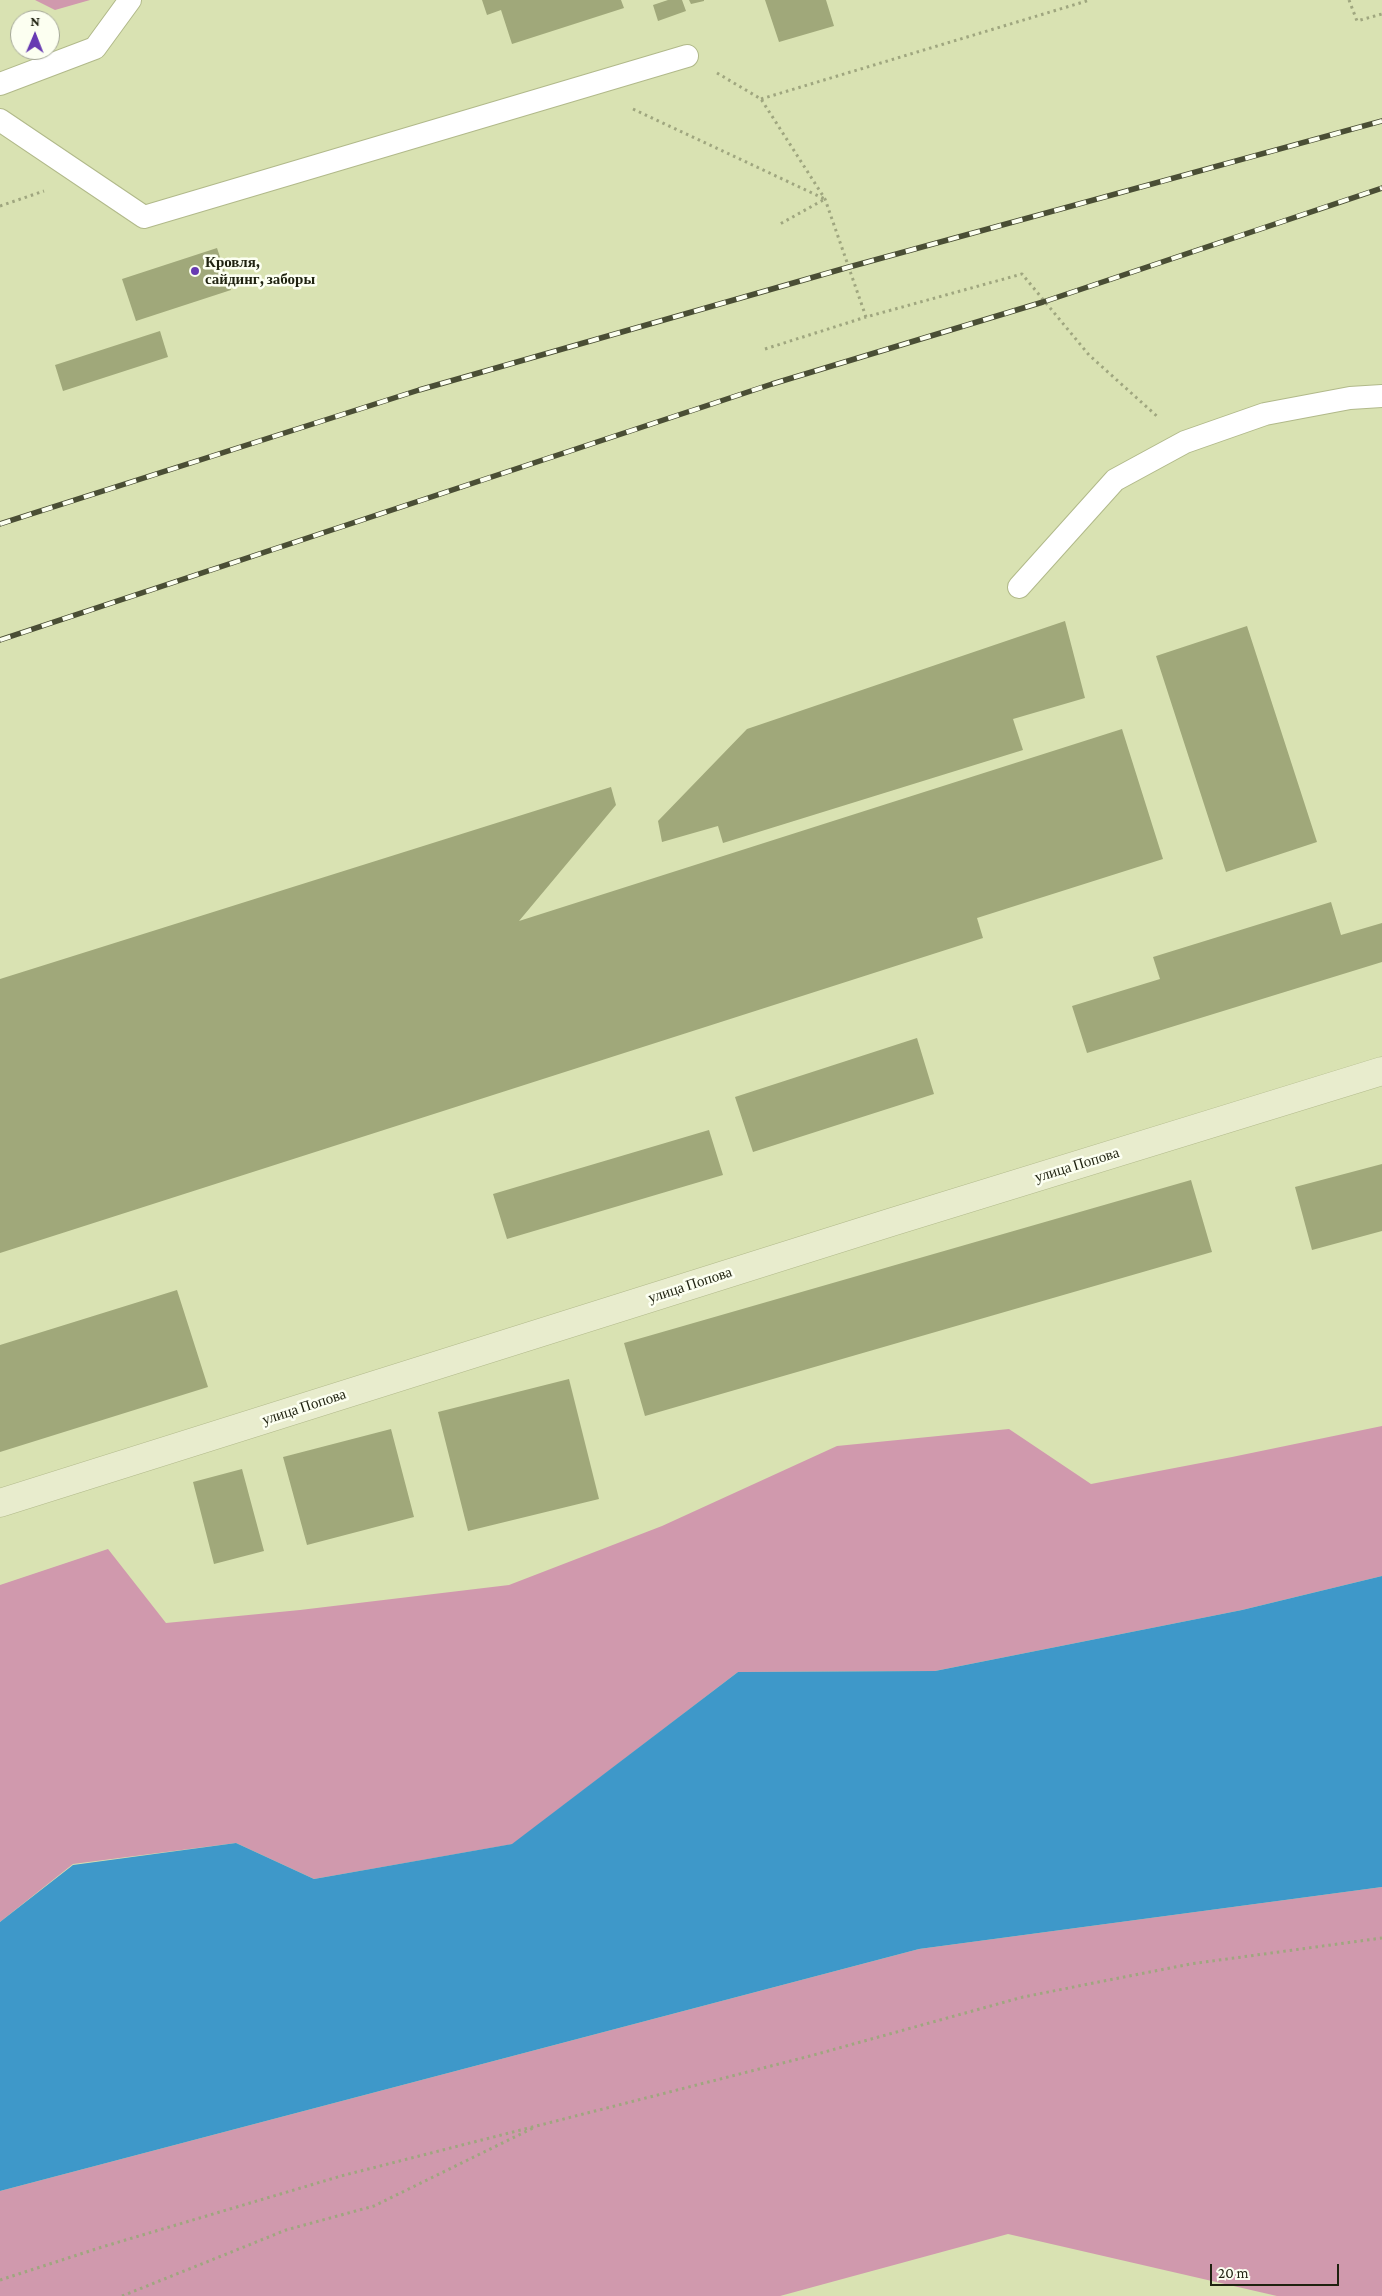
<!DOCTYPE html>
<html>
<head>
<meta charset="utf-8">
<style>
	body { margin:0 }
	#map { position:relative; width:1382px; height:2296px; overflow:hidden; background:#d9e2b2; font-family:"Crimson Pro",serif }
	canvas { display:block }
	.north { position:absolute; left:10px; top:10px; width:50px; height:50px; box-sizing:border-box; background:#fcfff1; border:1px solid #a4a797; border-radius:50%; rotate:1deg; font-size:14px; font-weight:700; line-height:20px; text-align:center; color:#1f2210 }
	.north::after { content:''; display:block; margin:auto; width:18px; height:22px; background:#673ab2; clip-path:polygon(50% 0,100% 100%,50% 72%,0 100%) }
	.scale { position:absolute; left:1210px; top:2264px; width:129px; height:22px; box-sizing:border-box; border:2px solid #1f2210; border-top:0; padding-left:6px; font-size:15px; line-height:18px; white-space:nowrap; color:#1f2210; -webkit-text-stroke:4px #fcfff1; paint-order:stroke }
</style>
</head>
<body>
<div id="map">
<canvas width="1382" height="2296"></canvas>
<div class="north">N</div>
<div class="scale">20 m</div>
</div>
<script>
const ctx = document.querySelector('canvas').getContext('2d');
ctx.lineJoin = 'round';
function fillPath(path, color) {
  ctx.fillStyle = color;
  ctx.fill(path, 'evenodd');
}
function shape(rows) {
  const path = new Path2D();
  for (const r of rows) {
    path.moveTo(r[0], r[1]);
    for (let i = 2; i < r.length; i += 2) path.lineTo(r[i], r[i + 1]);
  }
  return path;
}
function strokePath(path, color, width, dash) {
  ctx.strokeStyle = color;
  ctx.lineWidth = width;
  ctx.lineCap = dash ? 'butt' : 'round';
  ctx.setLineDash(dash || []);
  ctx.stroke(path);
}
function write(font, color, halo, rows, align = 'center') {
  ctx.font = font + ' "Crimson Pro",serif';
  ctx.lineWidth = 5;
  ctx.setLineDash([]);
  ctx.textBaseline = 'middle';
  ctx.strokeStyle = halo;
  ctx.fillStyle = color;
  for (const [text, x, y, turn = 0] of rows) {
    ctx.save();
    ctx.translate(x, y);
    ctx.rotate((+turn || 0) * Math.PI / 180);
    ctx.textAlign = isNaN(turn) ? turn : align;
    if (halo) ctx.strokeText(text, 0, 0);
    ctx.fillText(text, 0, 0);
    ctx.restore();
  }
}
fillPath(shape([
	[35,0,90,0,55,10],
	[1382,1426,1382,1576,1242,1610,935,1671,738,1672,513,1844,314,1879,236,1843,73,1864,0,1922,0,1585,108,1549,166,1623,300,1610,509,1585,662,1526,837,1446,1009,1429,1091,1484,1232,1457],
	[1382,1887,1382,2296,1277,2296,1008,2234,780,2296,0,2296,0,2191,919,1949]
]), '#d099ad');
fillPath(shape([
	[1382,1576,1382,1887,919,1949,0,2191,0,1922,73,1865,236,1843,314,1879,512,1844,738,1672,935,1671,1242,1610]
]), '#3e98c9');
fillPath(shape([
	[482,0,621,0,624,8,512,44,501,10,487,15],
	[668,0,682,0,686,11,658,21,653,5],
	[689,0,704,0,704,1,691,4],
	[765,0,826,0,834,26,779,42],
	[217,248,231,290,136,321,122,279],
	[160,331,168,357,63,391,55,365],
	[1065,621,1085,698,1013,719,1023,750,723,843,718,826,662,842,658,821,747,729],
	[1247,626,1317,842,1226,872,1156,656],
	[1122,729,1163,859,977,918,983,938,0,1253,0,979,611,787,616,805,519,921],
	[1331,902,1341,935,1382,923,1382,962,1087,1053,1072,1006,1160,979,1153,957],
	[917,1038,934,1094,753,1152,735,1097],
	[709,1130,723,1175,507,1239,493,1194],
	[1382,1164,1382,1231,1312,1250,1295,1187],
	[1191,1180,1212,1252,645,1416,624,1343],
	[177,1290,208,1387,0,1452,0,1345],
	[569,1379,599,1499,468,1531,438,1412],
	[391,1429,414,1517,307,1545,283,1457],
	[242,1469,264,1551,214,1564,193,1482]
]), '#a0a87a');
const lane = shape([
	[0,84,95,48,130,0],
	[0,120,144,217,687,56],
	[1019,587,1115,480,1185,442,1265,414,1350,398,1382,396]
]);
const secondary = shape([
	[0,1503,892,1222,1382,1071]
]);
strokePath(lane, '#b1b98a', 24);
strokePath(secondary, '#b1b98a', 29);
strokePath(shape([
	[1349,0,1357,21,1382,14],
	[717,73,761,99,825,199,866,317,1022,274,1089,355,1159,418],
	[761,99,1090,0],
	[633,109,825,199,780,224],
	[0,206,44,191],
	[765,349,866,317],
	[0,2280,102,2247,341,2176,810,2056,1023,1997,1190,1964,1382,1938],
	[122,2296,286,2230,374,2206,535,2127]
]), '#9fa67f', 3, [2.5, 4]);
strokePath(lane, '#fff', 22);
strokePath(secondary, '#e8eccd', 28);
const rail = shape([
	[0,524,419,390,849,267,1382,121],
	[0,640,772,384,1043,302,1382,188]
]);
strokePath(rail, '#4a4e35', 5.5);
strokePath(rail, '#fcfff1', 4, [11]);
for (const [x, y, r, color] of [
	[195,271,5,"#673ab2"]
]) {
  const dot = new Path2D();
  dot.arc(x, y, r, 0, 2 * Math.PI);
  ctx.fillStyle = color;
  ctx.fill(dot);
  strokePath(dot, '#fcfff1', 2);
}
write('bold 15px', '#1f2210', '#fcfff1', [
	["Кровля,",205,262],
	["сайдинг, заборы",205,279]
], 'left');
write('15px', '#1f2210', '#fcfff1', [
	["улица Попова",1077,1165,-17],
	["улица Попова",690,1285,-18],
	["улица Попова",304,1407,-18]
]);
</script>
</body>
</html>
